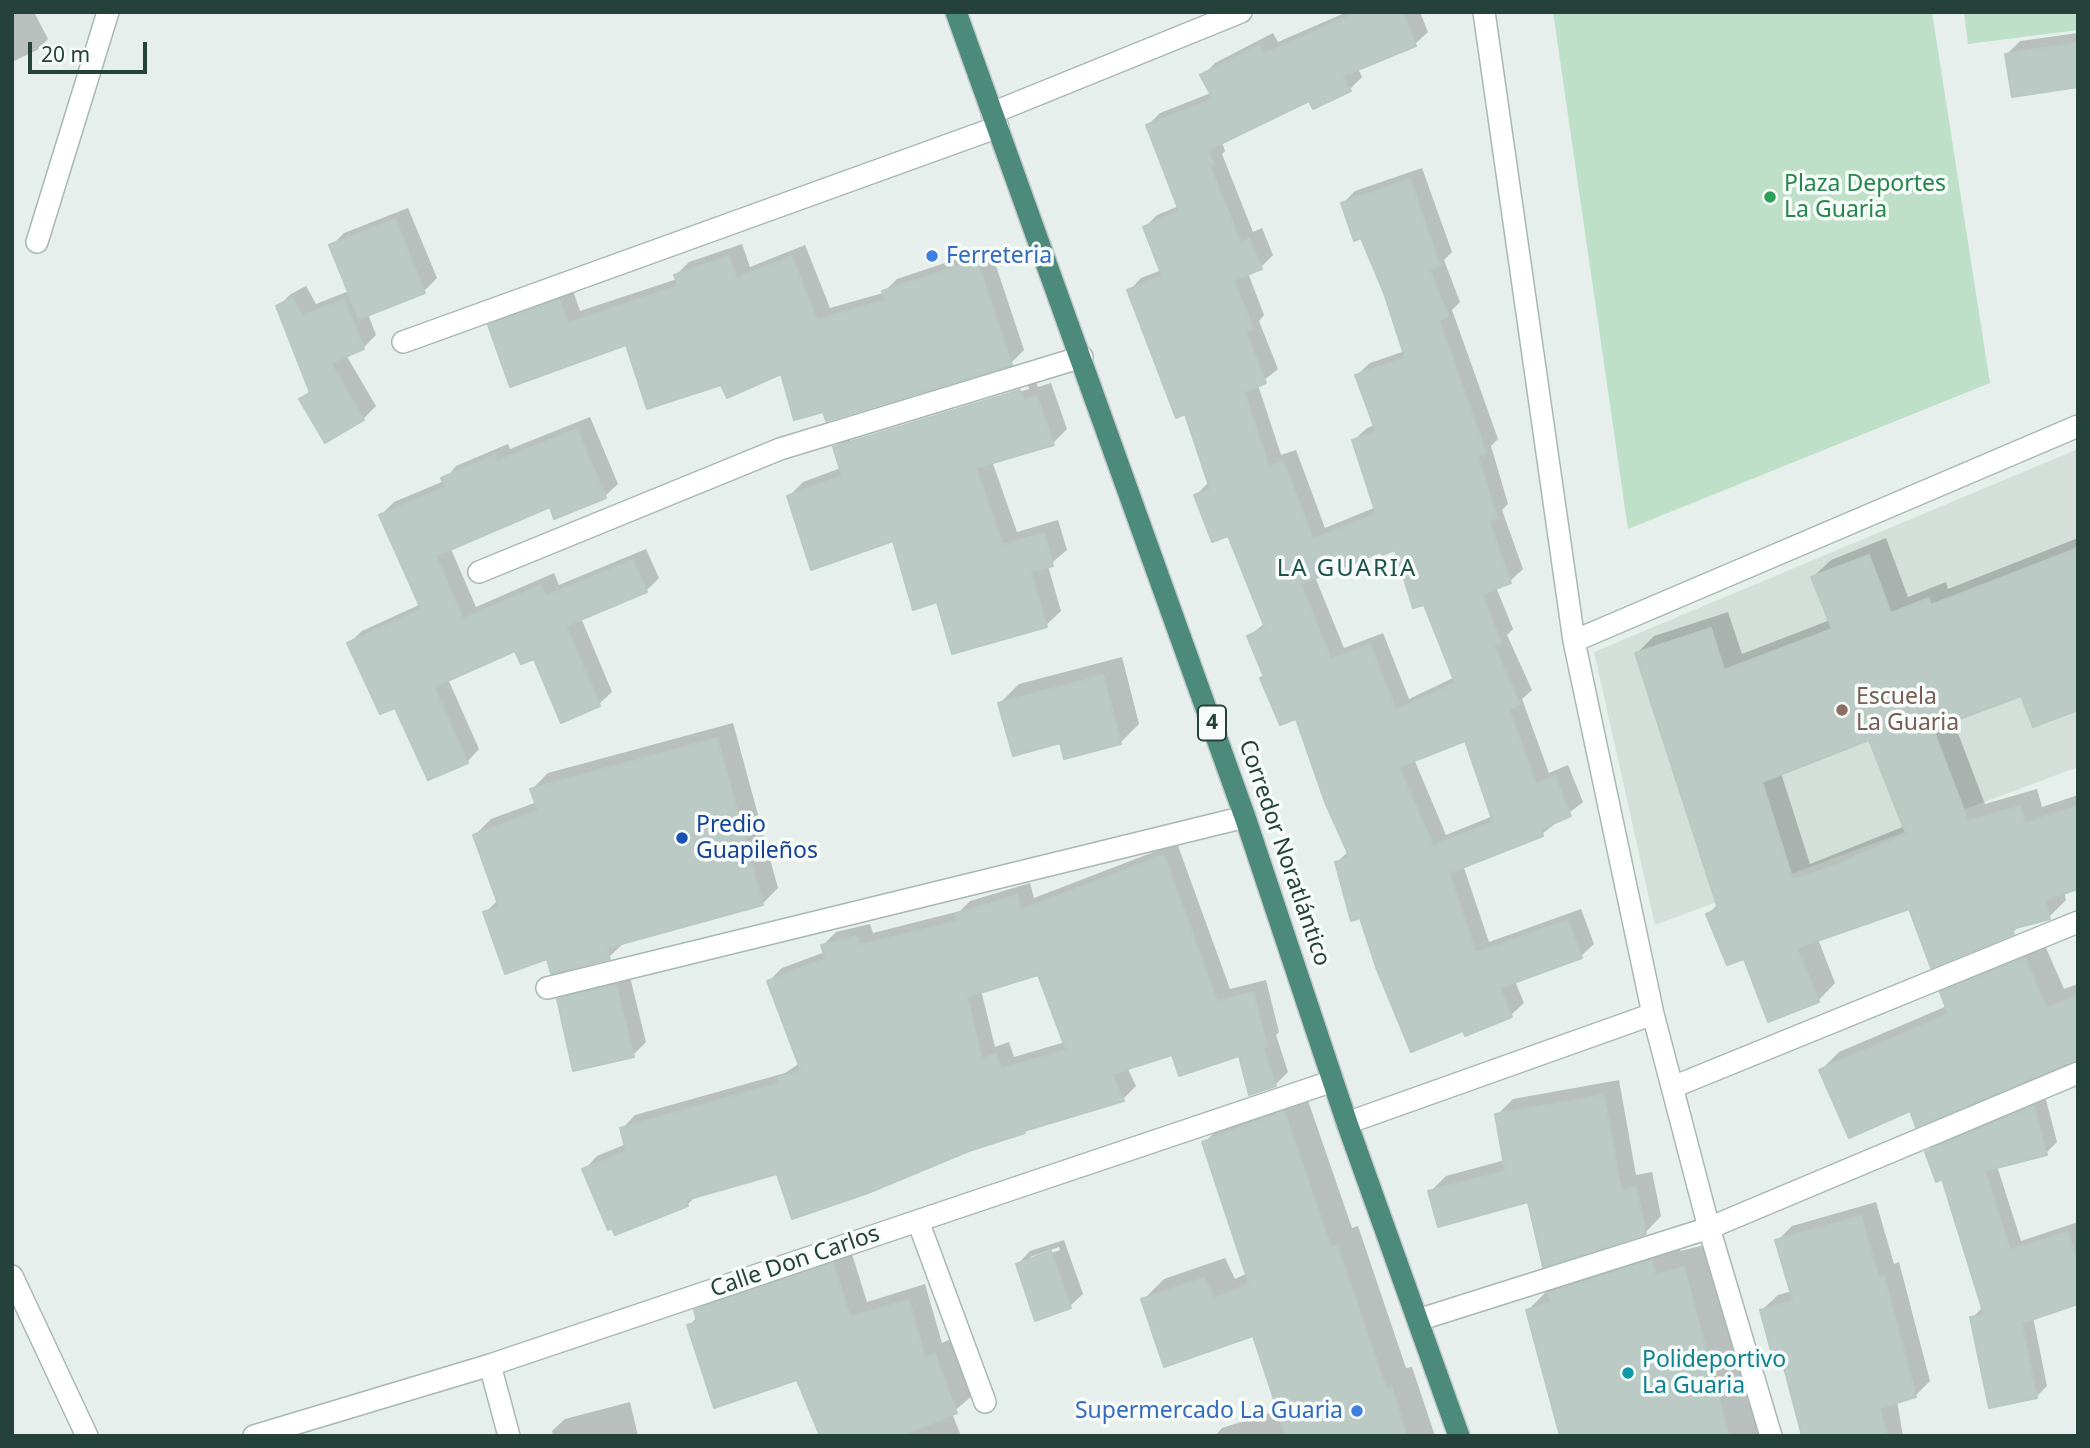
<!DOCTYPE html>
<html>
<head>
<meta charset="utf-8">
<style>
	body { margin:0 }
	#map { position:relative; width:2090px; height:1448px; overflow:hidden; background:#e6efeb; font-family:"Noto Sans",sans-serif }
	canvas { display:block }
	.frame { position:absolute; inset:0; border:14px solid #24423a; pointer-events:none }
	.scale { position:absolute; left:28px; top:42px; width:119px; height:32px; box-sizing:border-box; border:4px solid #24423a; border-top:0; padding-left:9px; font-size:21px; line-height:24px; white-space:nowrap; color:#24423a; -webkit-text-stroke:5px #f7fbf9; paint-order:stroke }
</style>
</head>
<body>
<div id="map">
<canvas width="2090" height="1448"></canvas>
<div class="frame"></div>
<div class="scale">20 m</div>
</div>
<script>
const ctx = document.querySelector('canvas').getContext('2d');
ctx.lineJoin = 'round';
function fillPath(path, color) {
  ctx.fillStyle = color;
  ctx.fill(path, 'evenodd');
}
function shape(rows) {
  const path = new Path2D();
  for (const r of rows) {
    path.moveTo(r[0], r[1]);
    for (let i = 2; i < r.length; i += 2) path.lineTo(r[i], r[i + 1]);
  }
  return path;
}
function strokePath(path, color, width, dash) {
  ctx.strokeStyle = color;
  ctx.lineWidth = width;
  ctx.lineCap = dash ? 'butt' : 'round';
  ctx.setLineDash(dash || []);
  ctx.stroke(path);
}
function write(font, color, halo, rows, align = 'center') {
  ctx.font = font + ' "Noto Sans",sans-serif';
  ctx.lineWidth = 7;
  ctx.setLineDash([]);
  ctx.textBaseline = 'middle';
  ctx.strokeStyle = halo;
  ctx.fillStyle = color;
  for (const [text, x, y, turn = 0] of rows) {
    ctx.save();
    ctx.translate(x, y);
    ctx.rotate((+turn || 0) * Math.PI / 180);
    ctx.textAlign = isNaN(turn) ? turn : align;
    if (halo) ctx.strokeText(text, 0, 0);
    ctx.fillText(text, 0, 0);
    ctx.restore();
  }
}
fillPath(shape([
	[2078,449,2078,767,1655,925,1594,652]
]), '#d4dfda');
fillPath(shape([
	[1553,12,1932,12,1990,383,1628,529],
	[1964,12,2078,12,2078,30,1968,44]
]), '#bfe0c8');
fillPath(shape([
	[34,12,48,39,37,50,12,62,12,13],
	[1347,12,1420,12,1428,32,1415,44,1358,68,1362,77,1350,89,1310,99,1222,142,1225,151,1222,154,1253,232,1262,228,1273,255,1261,267,1248,273,1264,315,1259,321,1278,369,1258,385,1281,455,1296,450,1325,528,1376,507,1354,440,1367,428,1375,425,1357,375,1370,363,1405,351,1386,293,1362,236,1343,203,1355,191,1422,168,1452,252,1444,260,1460,302,1452,310,1498,439,1491,446,1508,504,1502,510,1523,569,1510,581,1496,587,1513,629,1507,635,1532,690,1522,699,1549,773,1568,765,1583,802,1542,834,1463,865,1489,942,1581,909,1594,944,1581,956,1515,981,1524,1003,1511,1015,1466,1034,1361,916,1337,862,1349,851,1297,717,1266,675,1249,636,1265,623,1229,533,1196,495,1209,482,1186,412,1129,291,1141,278,1162,270,1145,227,1157,215,1179,206,1148,125,1160,113,1211,93,1203,76,1215,63,1273,33,1278,42],
	[1396,548,1425,603,1455,677,1409,699,1383,633,1344,648,1315,577,1382,550],
	[1466,739,1493,816,1446,835,1414,759],
	[2078,33,2078,85,2007,54,2020,41],
	[408,208,437,278,424,291,368,314,376,335,363,348,346,355,376,406,363,419,301,399,311,390,278,306,291,294,306,286,316,304,349,291,331,246,344,233],
	[742,244,750,267,805,245,830,308,883,293,897,279,990,248,1024,350,1011,363,824,410,782,371,722,383,627,343,490,326,503,313,572,288,580,311,677,279,676,275,689,262],
	[1034,376,1038,387,1051,383,1067,429,1053,443,992,461,1017,532,1058,520,1067,550,1048,566,1061,611,1046,625,939,600,894,538,789,496,803,482,841,468,835,447,849,433],
	[1028,385,1029,389,850,443,850,440],
	[590,417,618,484,605,496,551,505,451,549,476,607,554,573,559,585,646,549,659,578,646,591,581,618,612,692,599,704,535,656,516,649,448,679,479,749,467,762,396,705,349,643,362,631,421,604,381,515,394,502,444,481,456,466,508,444,510,449],
	[1886,538,1908,597,1946,582,1948,589,2078,538,2078,708,2022,694,1953,720,1985,804,2037,789,2042,807,2078,795,2078,887,2064,892,2066,900,2049,917,2021,925,2013,932,1932,965,1910,906,1818,939,1835,983,1818,1001,1745,957,1708,914,1718,904,1637,653,1654,636,1728,612,1742,654,1830,620,1813,577,1831,560],
	[1870,738,1905,826,1810,864,1781,773],
	[1122,657,1139,724,1120,743,1061,741,1000,703,1019,684],
	[733,723,778,888,762,904,626,941,609,957,549,957,485,913,498,900,475,835,491,819,537,802,532,789,548,773],
	[1177,843,1230,989,1266,980,1279,1032,1276,1035,1288,1072,1275,1085,1241,1053,1173,1053,1127,1067,1136,1086,1123,1099,1028,1128,968,1150,779,1172,696,1196,687,1205,584,1170,597,1156,626,1144,622,1129,635,1115,785,1073,800,1063,769,981,782,968,825,952,823,945,836,932,870,924,873,933,960,911,970,901,1030,883,1034,898],
	[1039,973,1065,1042,1014,1057,1009,1042,995,1047,981,990],
	[2043,941,2064,989,2078,984,2078,1059,1911,1109,1821,1070,1839,1052,1947,1006,1942,993,1960,975],
	[629,973,646,1042,633,1055,558,1000,571,987],
	[1619,1080,1636,1175,1652,1172,1661,1216,1645,1233,1530,1200,1430,1192,1446,1176,1505,1160,1497,1115,1513,1099],
	[1305,1092,1352,1228,1358,1226,1406,1368,1412,1367,1435,1436,1215,1436,1222,1428,1279,1410,1254,1334,1143,1300,1164,1279,1225,1258,1235,1279,1248,1273,1204,1143,1225,1122],
	[2045,1096,2057,1142,2046,1153,1997,1166,2021,1241,2078,1222,2078,1302,2033,1317,2047,1386,2036,1397,1972,1318,1984,1306,1943,1177,1927,1152,1938,1141],
	[1876,1202,1894,1264,1899,1262,1930,1381,1915,1396,1897,1401,1903,1436,1804,1436,1783,1358,1762,1310,1778,1295,1792,1291,1777,1241,1792,1226],
	[1677,1236,1680,1251,1709,1244,1760,1436,1562,1436,1528,1310,1553,1285],
	[1064,1240,1083,1294,1070,1306,1018,1264,1030,1251],
	[1059,1247,1060,1250,1030,1260,1030,1257],
	[850,1248,867,1302,925,1284,942,1343,951,1339,973,1395,952,1413,961,1436,822,1436,798,1378,689,1326,697,1317,696,1311,712,1294],
	[630,1402,638,1436,553,1436,552,1431,565,1419]
]), '#0003');
const building = shape([
	[1357,12,1403,12,1416,46,1343,76,1351,91,1313,109,1309,101,1208,150,1214,165,1210,166,1241,243,1249,239,1262,269,1234,280,1253,329,1246,332,1266,383,1244,392,1269,466,1283,461,1313,539,1376,514,1352,440,1376,432,1355,375,1405,358,1384,293,1361,238,1354,241,1341,203,1410,179,1440,266,1430,270,1448,316,1439,320,1486,453,1478,456,1497,518,1489,521,1511,583,1482,594,1501,643,1494,646,1520,704,1509,709,1536,784,1555,776,1571,816,1541,829,1543,836,1449,873,1476,953,1568,920,1582,958,1500,988,1512,1017,1465,1036,1463,1031,1411,1052,1376,967,1360,918,1351,921,1335,862,1350,858,1325,802,1296,719,1280,725,1260,678,1264,677,1247,636,1265,628,1228,536,1212,542,1194,495,1210,489,1185,414,1176,418,1127,290,1162,276,1143,227,1179,211,1146,125,1213,99,1200,75,1260,45,1265,54,1357,12],
	[1395,550,1413,608,1424,605,1455,683,1396,710,1370,644,1331,659,1301,584,1381,552,1382,555,1395,550],
	[1465,741,1493,822,1433,846,1399,767,1465,741],
	[2078,43,2078,87,2012,97,2005,54,2078,43],
	[395,219,425,293,359,319,329,245,395,219],
	[729,256,737,278,792,256,817,320,885,300,882,291,977,260,1012,365,826,421,823,412,794,420,781,374,727,398,721,385,647,409,626,345,510,387,488,325,559,300,568,323,678,286,674,275,729,256],
	[292,298,303,316,344,299,364,349,331,363,364,420,325,443,299,399,310,393,276,306,292,298],
	[1020,390,1024,400,1037,396,1054,445,976,468,1003,545,1044,533,1053,566,1031,572,1047,627,952,654,937,602,913,610,893,541,811,570,787,496,842,476,833,447,1020,390],
	[577,429,606,498,554,519,550,507,436,556,463,619,541,585,546,596,633,560,647,592,566,626,600,706,561,723,534,659,521,664,515,651,434,687,468,763,428,780,395,708,380,714,347,643,421,609,379,515,445,487,441,478,495,455,497,461,577,429],
	[2078,548,2078,710,2033,727,2021,696,1933,729,1968,821,2020,806,2025,823,2078,806,2078,889,2045,900,2050,919,2012,929,2014,934,1931,968,1909,909,1797,948,1819,1002,1768,1022,1744,959,1727,965,1706,914,1718,909,1635,653,1711,628,1724,670,1832,629,1811,577,1869,555,1891,613,1929,598,1931,605,2078,548],
	[1869,740,1906,834,1840,864,1793,880,1762,782,1869,740],
	[1103,675,1121,744,1064,759,1060,743,1013,756,998,703,1103,675],
	[717,738,763,905,607,948,610,959,551,974,547,959,505,974,483,912,499,907,473,835,538,811,530,789,717,738],
	[1164,855,1217,1001,1253,992,1267,1046,1263,1048,1276,1086,1249,1095,1239,1056,1179,1076,1172,1055,1112,1074,1124,1101,1024,1131,1025,1133,969,1151,868,1193,792,1219,777,1174,686,1200,688,1206,615,1235,612,1228,608,1230,582,1169,626,1151,620,1128,780,1083,778,1078,801,1071,767,981,825,959,821,945,857,936,860,945,957,921,955,914,1017,895,1021,910,1164,855],
	[1038,975,1066,1050,1001,1069,996,1054,982,1059,967,997,1038,975],
	[2025,958,2047,1008,2078,995,2078,1060,1916,1127,1910,1111,1849,1138,1819,1070,1948,1014,1940,992,2025,958],
	[616,985,634,1057,573,1071,557,999,616,985],
	[1604,1095,1621,1190,1636,1187,1646,1234,1543,1267,1528,1202,1438,1227,1428,1191,1505,1171,1495,1114,1604,1095],
	[2034,1106,2047,1155,1985,1171,2010,1250,2068,1232,2078,1265,2078,1304,2022,1323,2037,1398,1989,1408,1970,1317,1984,1315,1942,1179,1936,1182,1925,1152,2034,1106],
	[1284,1111,1331,1247,1337,1245,1386,1388,1391,1386,1407,1436,1286,1436,1253,1336,1164,1367,1141,1299,1204,1278,1214,1298,1249,1284,1202,1142,1284,1111],
	[1861,1216,1879,1278,1884,1276,1916,1397,1880,1408,1887,1436,1802,1436,1782,1360,1774,1362,1760,1310,1793,1301,1775,1240,1861,1216],
	[1051,1251,1071,1308,1035,1321,1016,1264,1051,1251],
	[1652,1260,1655,1275,1684,1267,1729,1436,1560,1436,1526,1310,1551,1303,1548,1293,1652,1260],
	[833,1263,850,1317,909,1300,925,1358,935,1354,957,1413,900,1436,820,1436,797,1380,714,1408,687,1325,697,1322,694,1310,833,1263]
]);
fillPath(building, '#bbcac4');
strokePath(building, '#b8c9c2', 2);
const minor = shape([
	[1484,12,1574,641,1653,1014,1709,1228,1771,1436],
	[992,113,1241,12],
	[37,242,108,12],
	[403,342,998,127],
	[479,572,780,449,1082,357],
	[1574,641,2078,426],
	[547,988,1245,817],
	[1673,1087,2078,922],
	[1347,1123,1653,1014],
	[918,1221,985,1402],
	[12,1276,87,1436],
	[1418,1320,1709,1228,2078,1073],
	[490,1365,509,1436],
	[254,1436,490,1365,1333,1081]
]);
const trunk = shape([
	[956,12,1245,817,1347,1123,1459,1436]
]);
strokePath(minor, '#a8b8b2', 24);
strokePath(trunk, '#c2cac8', 24);
strokePath(minor, '#fff', 21);
strokePath(trunk, '#4c8a7c', 21);
for (const [x, y, r, color] of [
	[1770,197,7,"#2e9e5b"],
	[932,256,7,"#3f7fe0"],
	[1842,710,7,"#8d6e63"],
	[682,838,7,"#1a4fb4"],
	[1628,1373,7,"#0f9aa8"],
	[1357,1411,7,"#3f7fe0"]
]) {
  const dot = new Path2D();
  dot.arc(x, y, r, 0, 2 * Math.PI);
  ctx.fillStyle = color;
  ctx.fill(dot);
  strokePath(dot, '#f7fbf9', 2.5);
}
for (const [x, y, w] of [
	[1212,723,28]
]) {
  const box = new Path2D();
  box.roundRect(x - w / 2, y - 17.5, w, 35, 5);
  ctx.fillStyle = '#f7fbf9';
  ctx.fill(box);
  strokePath(box, '#24423a', 2);
}
write('bold 21px', '#24423a', null, [
	["4",1212,723]
]);
write('23px', '#27864d', '#f7fbf9', [
	["Plaza Deportes",1784,184],
	["La Guaria",1784,210]
], 'left');
write('23px', '#366cbe', '#f7fbf9', [
	["Ferreteria",946,256],
	["Supermercado La Guaria",1343,1411,"right"]
], 'left');
write('23px', '#785e54', '#f7fbf9', [
	["Escuela",1856,697],
	["La Guaria",1856,723]
], 'left');
write('23px', '#164399', '#f7fbf9', [
	["Predio",696,825],
	["Guapileños",696,851]
], 'left');
write('23px', '#24423a', '#f7fbf9', [
	["Corredor Noratlántico",1284,853,71],
	["Calle Don Carlos",795,1262,-19]
]);
write('23px', '#0d838f', '#f7fbf9', [
	["Polideportivo",1642,1360],
	["La Guaria",1642,1386]
], 'left');
ctx.letterSpacing = '2px';
write('24px', '#1f5548', '#f7fbf9', [
	["LA GUARIA",1347,569]
]);
ctx.letterSpacing = '0px';
</script>
</body>
</html>
